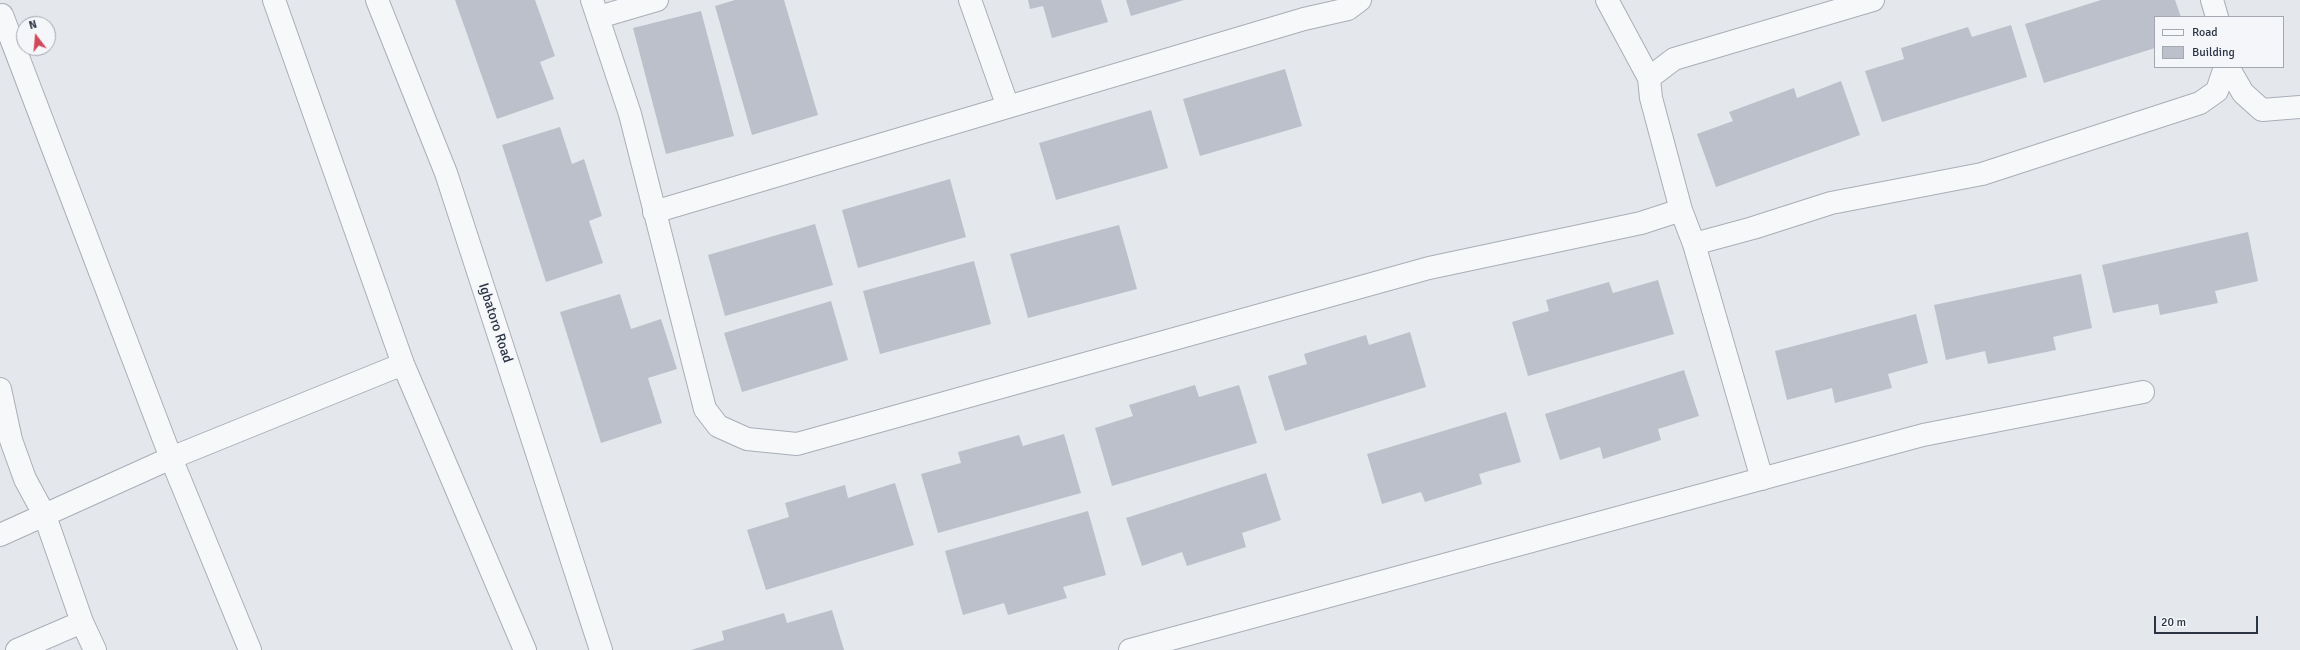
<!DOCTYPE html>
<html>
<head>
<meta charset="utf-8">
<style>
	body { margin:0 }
	#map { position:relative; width:2300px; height:650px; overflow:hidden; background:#e4e7ec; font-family:Signika,sans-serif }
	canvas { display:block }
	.legend { position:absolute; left:2154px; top:16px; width:130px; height:52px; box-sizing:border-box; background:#f4f6f9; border:1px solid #a4a8b1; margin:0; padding:5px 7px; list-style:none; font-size:12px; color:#2b3445 }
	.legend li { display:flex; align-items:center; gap:8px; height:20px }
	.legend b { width:20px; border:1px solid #a4a8b1 }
	.north { position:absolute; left:16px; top:16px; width:40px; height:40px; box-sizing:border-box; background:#f4f6f9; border:1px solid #a4a8b1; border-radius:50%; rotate:344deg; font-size:11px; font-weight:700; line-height:16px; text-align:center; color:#2b3445 }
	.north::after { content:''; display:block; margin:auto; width:14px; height:18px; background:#d1495b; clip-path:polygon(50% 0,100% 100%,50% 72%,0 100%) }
	.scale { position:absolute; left:2154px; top:616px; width:104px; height:18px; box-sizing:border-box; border:2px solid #2b3445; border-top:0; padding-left:5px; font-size:12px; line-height:14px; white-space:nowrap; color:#2b3445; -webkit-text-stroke:3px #f4f6f9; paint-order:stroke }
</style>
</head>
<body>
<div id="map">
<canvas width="2300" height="650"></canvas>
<ul class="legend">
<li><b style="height:5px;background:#f7f8fa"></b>Road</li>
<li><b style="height:11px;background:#bbc0ca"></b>Building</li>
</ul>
<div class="north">N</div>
<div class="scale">20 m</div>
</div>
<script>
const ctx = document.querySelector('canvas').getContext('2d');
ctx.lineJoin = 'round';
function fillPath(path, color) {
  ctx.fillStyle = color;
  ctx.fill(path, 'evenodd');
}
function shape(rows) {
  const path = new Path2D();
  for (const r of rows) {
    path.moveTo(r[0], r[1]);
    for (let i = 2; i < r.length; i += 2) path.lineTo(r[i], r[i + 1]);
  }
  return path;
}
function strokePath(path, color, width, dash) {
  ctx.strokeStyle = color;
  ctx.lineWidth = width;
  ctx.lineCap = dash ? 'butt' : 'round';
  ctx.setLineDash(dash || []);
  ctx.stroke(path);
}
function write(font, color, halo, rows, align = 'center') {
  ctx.font = font + ' Signika,sans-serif';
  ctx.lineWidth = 3.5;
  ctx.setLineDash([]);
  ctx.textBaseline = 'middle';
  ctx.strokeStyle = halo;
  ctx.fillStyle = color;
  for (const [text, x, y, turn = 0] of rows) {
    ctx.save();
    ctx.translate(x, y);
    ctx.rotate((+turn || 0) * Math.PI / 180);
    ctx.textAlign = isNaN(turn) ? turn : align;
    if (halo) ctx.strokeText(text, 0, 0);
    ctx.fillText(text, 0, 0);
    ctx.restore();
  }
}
fillPath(shape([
	[455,0,535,0,555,56,540,62,554,99,497,119],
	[735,0,784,0,818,115,752,135,715,6],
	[1028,0,1101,0,1108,22,1052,38,1043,6,1030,9],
	[1126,0,1184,0,1131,16],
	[2101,0,2175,0,2181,17,2155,17,2155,48,2044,83,2025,24],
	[701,11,734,136,666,154,633,28],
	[2011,25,2027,77,1882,122,1865,71,1904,59,1901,48,1968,27,1972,37],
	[1285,69,1302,126,1200,156,1183,99],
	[1841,81,1860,135,1716,187,1697,134,1733,121,1729,112,1794,88,1797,98],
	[1151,110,1168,168,1056,200,1039,143],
	[560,127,572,164,584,159,602,216,589,221,603,263,546,282,502,145],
	[950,179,966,237,858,268,842,210],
	[815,224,833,285,725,316,708,255],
	[1119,225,1137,289,1028,318,1010,254],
	[2248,232,2258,281,2215,291,2218,303,2160,315,2158,304,2113,313,2102,265],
	[974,261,991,324,880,354,863,291],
	[2081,274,2092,328,2053,337,2056,350,1988,364,1985,351,1946,360,1934,305],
	[1658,280,1674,334,1528,376,1512,322,1549,311,1546,300,1609,282,1613,293],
	[620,294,631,329,661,319,677,369,648,378,662,423,601,443,560,312],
	[831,301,848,360,742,392,724,333],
	[1916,314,1928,363,1888,374,1892,388,1835,403,1832,388,1787,400,1775,351],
	[1410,332,1426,387,1285,431,1268,376,1307,364,1304,354,1366,335,1369,345],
	[1684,370,1699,416,1658,429,1661,440,1603,459,1600,447,1560,460,1545,414],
	[1195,385,1199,397,1239,385,1257,443,1112,486,1095,428,1133,416,1129,405],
	[1506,412,1521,462,1479,474,1482,484,1425,502,1421,492,1382,504,1367,454],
	[1064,434,1081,493,938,533,921,474,961,463,958,452,1019,435,1023,446],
	[1266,473,1281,520,1242,533,1246,547,1187,566,1182,552,1142,566,1126,518],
	[895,483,914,545,766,590,747,530,789,517,785,503,845,485,848,498],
	[1088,511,1106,575,1063,587,1067,598,1008,615,1004,603,963,615,945,551],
	[832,610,844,650,691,650,724,640,722,631,784,613,787,623]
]), '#bbc0ca');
const minor = shape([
	[274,0,403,364,525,650],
	[377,0,446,173,601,650],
	[592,0,630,114,705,409,718,426,747,439,797,444,1429,268,1641,223,1681,210],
	[970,0,1008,107],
	[1607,0,1649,78],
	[2212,0,2217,17],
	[2,15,171,458,250,650],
	[599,17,657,0],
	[2228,67,2243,93,2262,110,2300,107],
	[654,212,1304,19,1348,9,1360,0],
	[1694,244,1753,228,1831,203,1982,174,2200,103,2217,91,2225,67],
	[0,389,11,440,25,479,45,516,82,622,95,650],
	[1762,479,1694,244,1681,210,1651,98,1649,78,1674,59,1873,0],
	[0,535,171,458,403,364],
	[17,650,82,622],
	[1130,650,1923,435,2143,392]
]);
strokePath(minor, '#a9aeb7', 24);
strokePath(minor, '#f7f8fa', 22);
write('14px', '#2b3445', '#f4f6f9', [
	["Igbatoro Road",495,323,72]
]);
</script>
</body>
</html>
